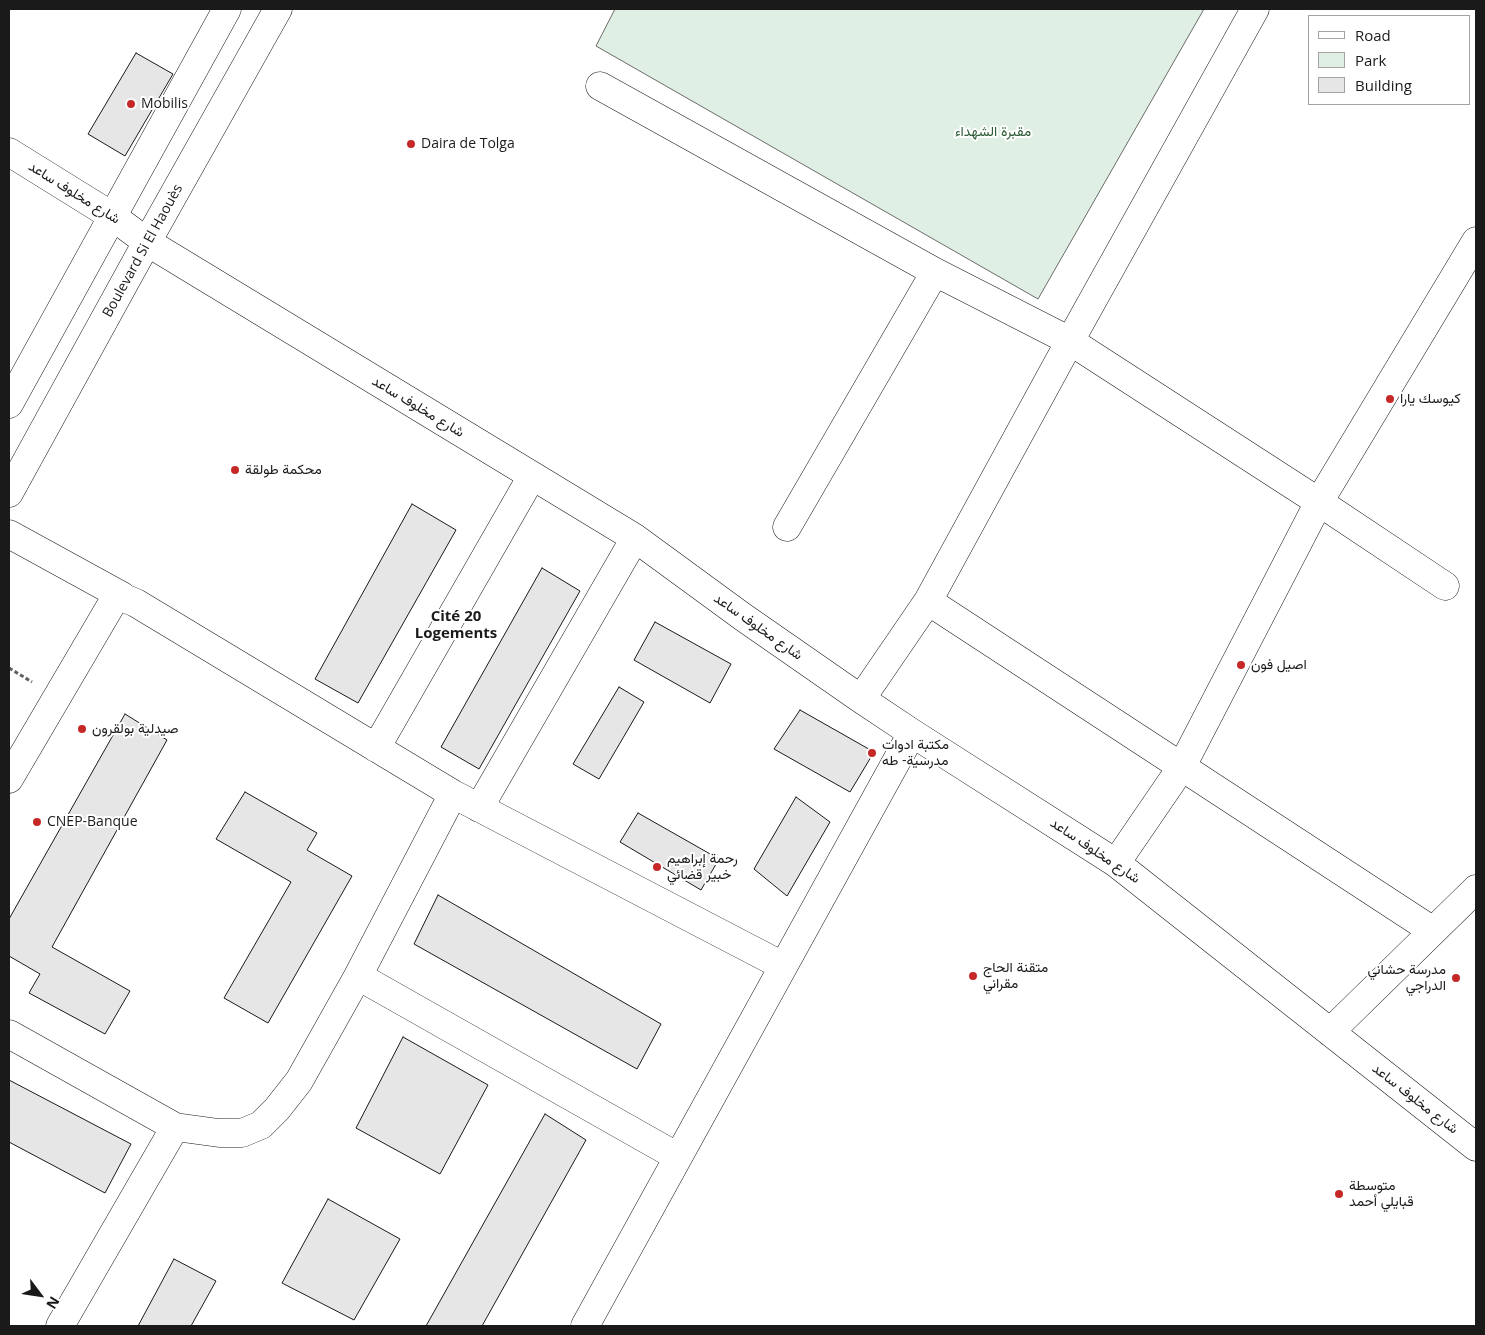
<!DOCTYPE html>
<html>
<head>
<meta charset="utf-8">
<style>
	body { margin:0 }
	#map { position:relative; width:1485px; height:1335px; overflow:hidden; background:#fff; font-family:"Open Sans",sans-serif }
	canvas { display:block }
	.frame { position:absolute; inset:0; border:10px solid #1a1a1a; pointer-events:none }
	.legend { position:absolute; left:1308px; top:15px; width:162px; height:90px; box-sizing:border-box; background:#fff; border:1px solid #a3a3a3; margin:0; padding:6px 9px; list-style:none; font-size:15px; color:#1a1a1a }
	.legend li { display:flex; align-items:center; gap:10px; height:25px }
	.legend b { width:25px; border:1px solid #a3a3a3 }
	.north { position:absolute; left:15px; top:1270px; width:50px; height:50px; -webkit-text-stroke:4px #fff; paint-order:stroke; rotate:121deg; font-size:14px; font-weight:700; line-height:20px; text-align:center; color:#1a1a1a }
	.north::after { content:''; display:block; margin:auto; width:18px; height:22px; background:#1a1a1a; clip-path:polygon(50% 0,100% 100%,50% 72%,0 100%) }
</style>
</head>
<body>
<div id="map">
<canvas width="1485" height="1335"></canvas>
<div class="frame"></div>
<ul class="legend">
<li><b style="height:6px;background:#fff"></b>Road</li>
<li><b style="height:14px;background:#e0efe3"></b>Park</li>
<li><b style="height:14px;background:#e6e6e6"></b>Building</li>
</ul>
<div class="north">N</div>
</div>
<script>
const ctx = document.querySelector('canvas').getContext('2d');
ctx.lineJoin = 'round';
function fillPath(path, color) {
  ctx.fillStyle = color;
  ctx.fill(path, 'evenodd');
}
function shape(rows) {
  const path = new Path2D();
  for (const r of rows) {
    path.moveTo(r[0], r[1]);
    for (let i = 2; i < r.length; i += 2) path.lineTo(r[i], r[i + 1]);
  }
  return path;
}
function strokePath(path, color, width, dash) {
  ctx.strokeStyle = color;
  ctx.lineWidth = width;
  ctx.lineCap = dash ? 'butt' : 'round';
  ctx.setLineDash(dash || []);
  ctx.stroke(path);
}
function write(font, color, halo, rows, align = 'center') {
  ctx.font = font + ' "Open Sans",Vazirmatn,sans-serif';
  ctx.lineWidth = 4;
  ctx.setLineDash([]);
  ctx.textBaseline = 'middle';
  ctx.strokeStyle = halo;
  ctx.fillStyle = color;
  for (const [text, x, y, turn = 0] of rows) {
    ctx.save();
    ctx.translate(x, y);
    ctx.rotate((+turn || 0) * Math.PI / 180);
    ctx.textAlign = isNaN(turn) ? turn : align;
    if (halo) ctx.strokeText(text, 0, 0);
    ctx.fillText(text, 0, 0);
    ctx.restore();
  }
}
const green = shape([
	[615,9,1204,9,1038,299,596,46,615,9]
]);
fillPath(green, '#e0efe3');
strokePath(green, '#6a6a6a', 1);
const building = shape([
	[136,53,173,74,125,156,88,134,136,53],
	[412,504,456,530,358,703,315,679,412,504],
	[542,568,580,591,479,769,441,747,542,568],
	[655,622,731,664,710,703,634,660,655,622],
	[619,687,644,702,599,779,573,764,619,687],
	[800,710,874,752,850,792,774,749,800,710],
	[125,714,167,740,52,947,130,991,105,1034,29,993,40,974,9,956,9,919,125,714],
	[245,792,317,833,307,850,352,876,268,1023,224,998,291,882,216,839,245,792],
	[796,797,830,822,787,896,754,869,796,797],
	[638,813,719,859,701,890,620,842,638,813],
	[438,895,661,1024,637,1069,414,944,438,895],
	[403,1037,488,1085,440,1174,356,1128,403,1037],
	[9,1080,131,1144,105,1193,9,1142,9,1080],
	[545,1114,586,1140,482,1326,426,1326,545,1114],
	[328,1199,400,1239,354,1320,282,1283,328,1199],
	[174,1259,216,1281,191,1326,138,1326,174,1259]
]);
fillPath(building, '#e6e6e6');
strokePath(building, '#1a1a1a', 1);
const minor = shape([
	[600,86,935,272,1070,341,1255,9],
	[9,152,112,216,147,242,635,538,743,617,861,699,912,733,1116,863,1476,1147],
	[787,527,935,272],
	[9,534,122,596],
	[928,601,1433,931],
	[861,699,928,601,1070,341,1319,502,1445,586],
	[376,748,532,476],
	[9,779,117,595,136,603,453,794,783,966],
	[479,808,635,538],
	[1116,863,1181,768,1319,502,1476,241],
	[358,976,678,1157],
	[1330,1032,1476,889],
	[9,1034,175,1127,219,1133,242,1133,261,1125,277,1109,299,1081,358,976,453,794],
	[60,1326,175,1127],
	[585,1326,912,733]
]);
const major = shape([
	[9,404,227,9],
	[9,493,147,242,278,9]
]);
strokePath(minor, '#1a1a1a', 29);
strokePath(major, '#1a1a1a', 29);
strokePath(shape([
	[9,668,32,682]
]), '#5f5f5f', 3, [4, 2.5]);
strokePath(minor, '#fff', 28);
strokePath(major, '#fff', 28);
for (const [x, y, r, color] of [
	[131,104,5,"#c62828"],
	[411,144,5,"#c62828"],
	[1390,399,5,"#c62828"],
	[235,470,5,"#c62828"],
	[1241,665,5,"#c62828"],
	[82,729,5,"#c62828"],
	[872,753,5,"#c62828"],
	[37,822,5,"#c62828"],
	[657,867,5,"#c62828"],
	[973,976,5,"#c62828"],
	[1456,978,5,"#c62828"],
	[1339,1194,5,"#c62828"]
]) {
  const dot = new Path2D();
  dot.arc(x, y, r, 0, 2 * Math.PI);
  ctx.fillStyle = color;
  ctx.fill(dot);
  strokePath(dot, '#fff', 2);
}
write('14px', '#1a1a1a', '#fff', [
	["Mobilis",141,104],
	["Daira de Tolga",421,144],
	["كيوسك يارا",1400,399],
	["محكمة طولقة",245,470],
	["اصيل فون",1251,665],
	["صيدلية بولقرون",92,729],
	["مكتبة ادوات",882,745],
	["مدرسية- طه",882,761],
	["CNEP-Banque",47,822],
	["رحمة إبراهيم",667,859],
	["خبير قضائي",667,875],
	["متقنة الحاج",983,968],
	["مقراني",983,984],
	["مدرسة حشاني",1446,970,"right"],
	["الدراجي",1446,986,"right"],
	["متوسطة",1349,1186],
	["قبايلي أحمد",1349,1202]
], 'left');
write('14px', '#2b5a34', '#fff', [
	["مقبرة الشهداء",993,132]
]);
write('14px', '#1a1a1a', '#fff', [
	["شارع مخلوف ساعد",74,193,32],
	["Boulevard Si El Haouès",143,251,-61],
	["شارع مخلوف ساعد",418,407,31],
	["شارع مخلوف ساعد",758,627,35],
	["شارع مخلوف ساعد",1095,851,34],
	["شارع مخلوف ساعد",1415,1099,38]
]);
write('bold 15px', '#1a1a1a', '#fff', [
	["Cité 20",456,617],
	["Logements",456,634]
]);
</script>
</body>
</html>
